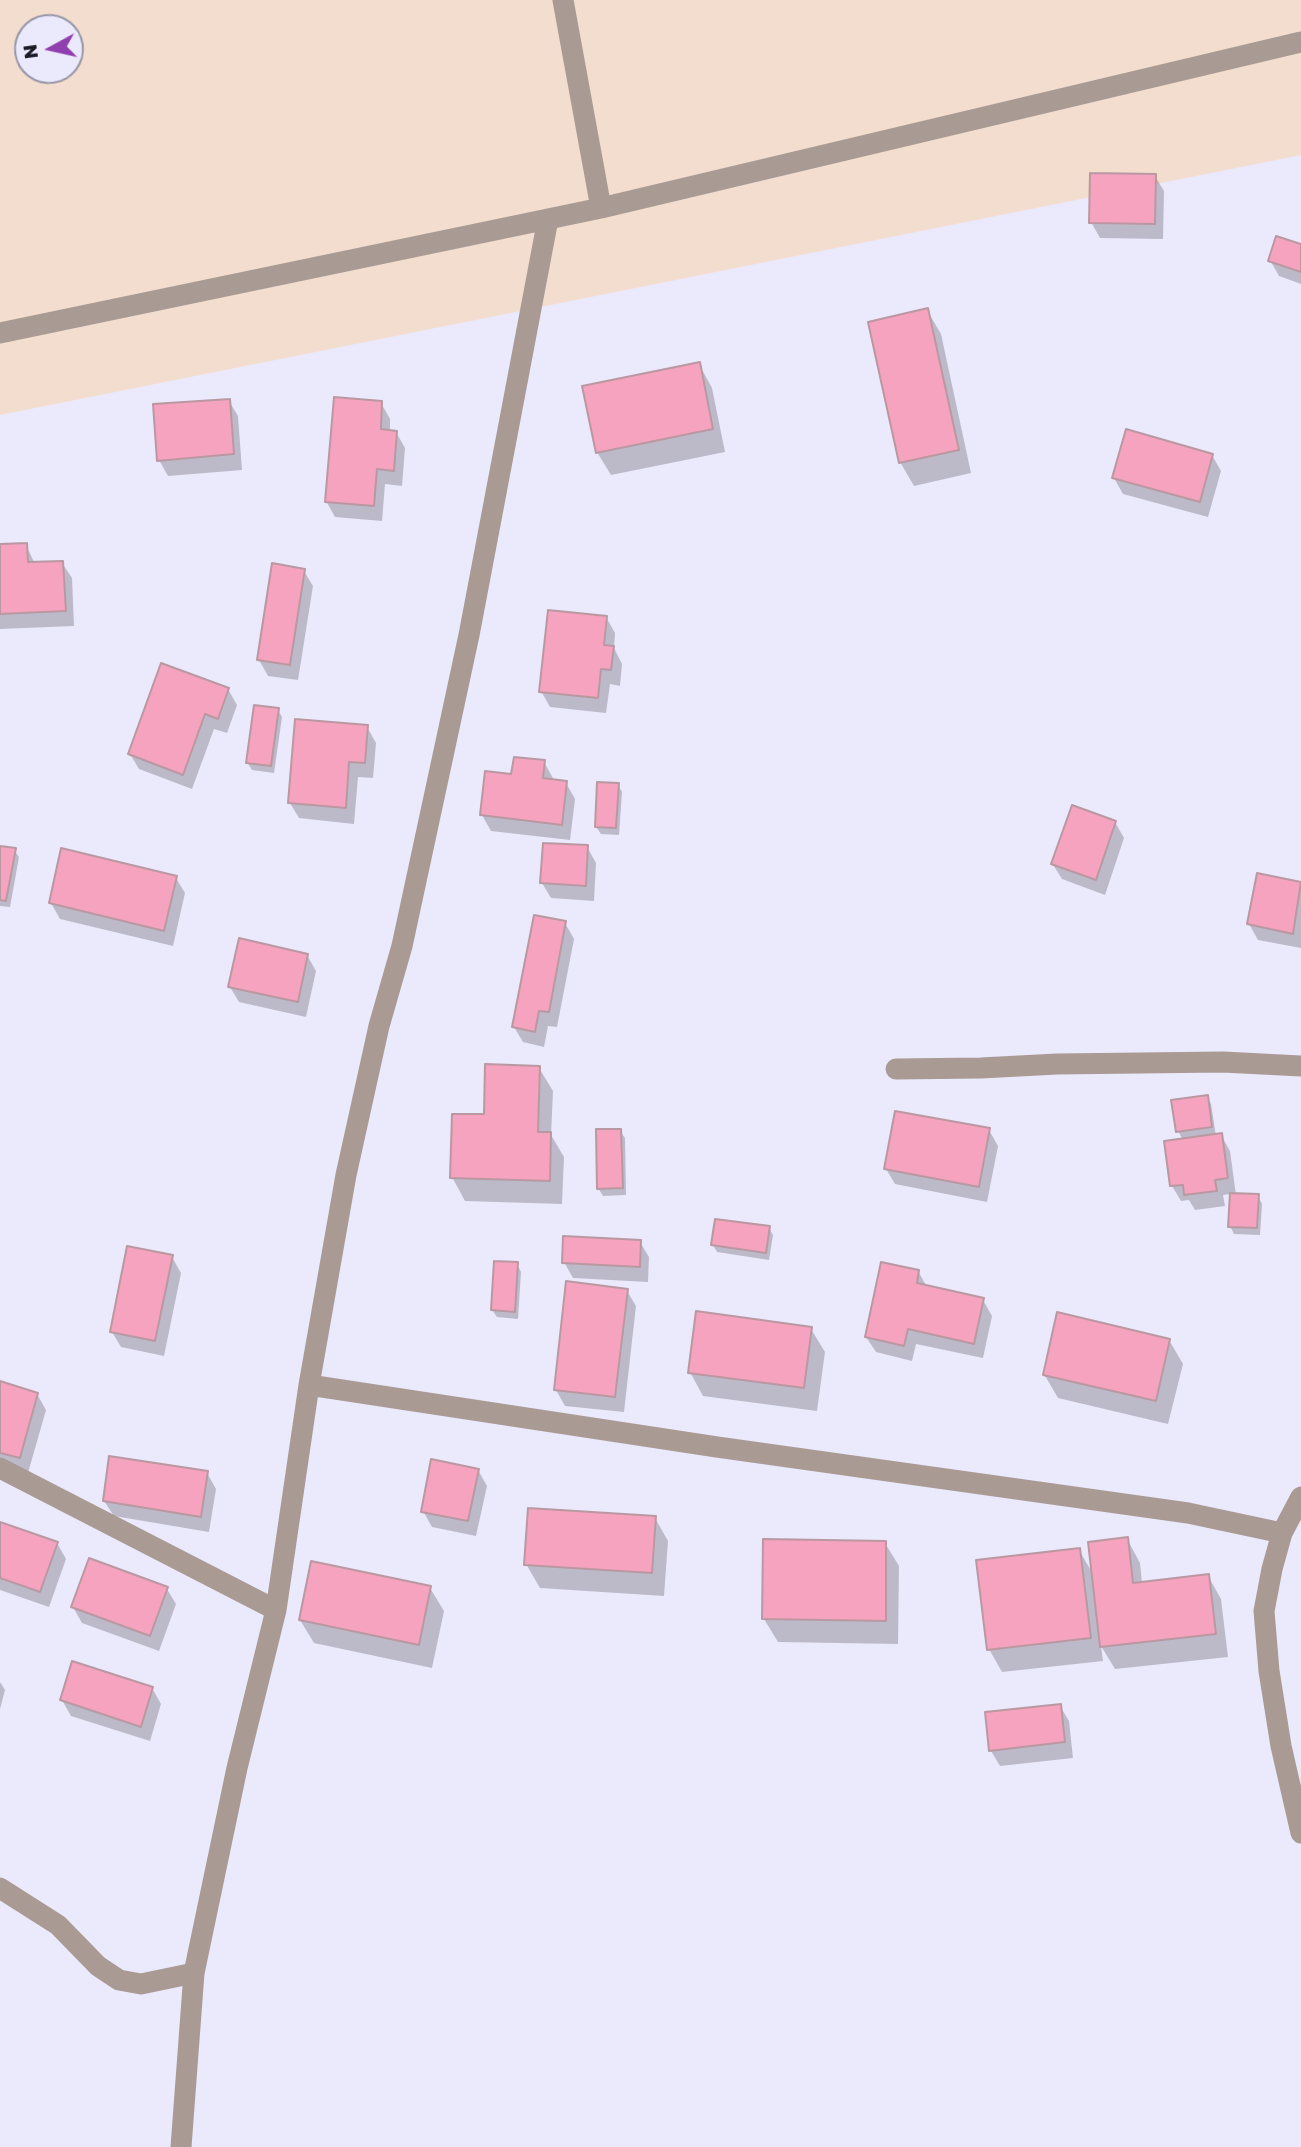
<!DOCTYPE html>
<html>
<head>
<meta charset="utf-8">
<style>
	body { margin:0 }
	#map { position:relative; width:1301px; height:2147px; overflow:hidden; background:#ebe9fc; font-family:"Golos Text",sans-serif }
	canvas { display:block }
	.north { position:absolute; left:14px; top:14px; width:70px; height:70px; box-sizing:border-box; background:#ebe9fc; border:2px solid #9796a6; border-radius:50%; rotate:262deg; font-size:19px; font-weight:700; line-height:28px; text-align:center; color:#1a1924 }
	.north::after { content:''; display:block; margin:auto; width:24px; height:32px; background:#903faf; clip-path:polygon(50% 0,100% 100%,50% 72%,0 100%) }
</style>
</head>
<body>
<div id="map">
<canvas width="1301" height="2147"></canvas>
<div class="north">N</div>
</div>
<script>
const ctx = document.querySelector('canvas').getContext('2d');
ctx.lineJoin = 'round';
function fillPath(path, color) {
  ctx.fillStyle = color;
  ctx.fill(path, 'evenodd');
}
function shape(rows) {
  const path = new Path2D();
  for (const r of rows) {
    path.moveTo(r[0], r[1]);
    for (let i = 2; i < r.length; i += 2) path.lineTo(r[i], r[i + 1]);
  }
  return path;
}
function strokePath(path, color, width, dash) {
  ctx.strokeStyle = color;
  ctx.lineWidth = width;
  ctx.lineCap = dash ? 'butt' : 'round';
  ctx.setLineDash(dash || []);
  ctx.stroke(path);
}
fillPath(shape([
	[0,0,1301,0,1301,155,0,415],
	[28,28,70,28,70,70,28,70]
]), '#f2ddcf');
fillPath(shape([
	[1155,176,1164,191,1163,239,1100,238,1091,222],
	[1301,246,1301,284,1279,276,1270,260],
	[927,310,941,334,971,473,914,486,900,462],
	[699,364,712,388,725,452,611,475,597,452],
	[229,401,238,416,242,470,168,476,159,460],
	[381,403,390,419,390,432,396,432,405,448,402,486,385,484,382,521,335,517,326,501],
	[1212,455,1221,471,1208,517,1123,494,1114,478],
	[26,545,35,564,62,563,72,578,74,626,0,629,0,546],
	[304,571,313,586,298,680,268,676,259,660],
	[606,617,615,633,614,648,622,664,620,686,610,684,606,713,550,707,541,691],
	[228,689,237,705,227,733,214,729,192,789,139,769,130,754],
	[278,710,282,717,274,773,252,770,247,762],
	[367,727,376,743,373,778,358,777,354,824,299,818,290,803],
	[544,762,553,778,553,781,566,783,575,799,570,840,491,831,482,815,513,776],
	[618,785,622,792,619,835,601,834,596,827],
	[1115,822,1124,838,1105,895,1062,879,1052,863],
	[0,847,14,850,19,857,10,907,0,906],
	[587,847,596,863,594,901,551,898,542,883],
	[1258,875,1301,884,1301,948,1258,940,1249,924],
	[176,878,185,893,173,946,60,919,51,903],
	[565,923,574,939,557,1027,548,1026,544,1047,523,1042,514,1027],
	[307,955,316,971,306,1017,239,1002,230,987],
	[539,1068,553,1091,551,1135,564,1157,562,1204,465,1201,452,1177,486,1116],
	[1207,1097,1211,1104,1216,1136,1221,1135,1230,1151,1236,1195,1258,1196,1262,1204,1260,1235,1234,1234,1230,1226,1231,1194,1223,1195,1225,1206,1195,1210,1189,1200,1181,1201,1172,1186,1183,1140,1178,1131],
	[989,1130,998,1146,987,1202,895,1184,886,1169],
	[620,1131,625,1138,626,1195,603,1196,598,1188],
	[769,1228,773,1235,769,1260,717,1252,713,1245],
	[640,1242,649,1257,648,1282,573,1278,564,1262],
	[172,1257,181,1273,164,1356,121,1347,112,1332],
	[517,1264,521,1272,518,1319,497,1317,492,1310],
	[918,1271,927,1287,983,1300,992,1316,983,1358,916,1344,912,1361,876,1352,866,1337],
	[627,1291,636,1306,624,1412,565,1406,556,1390],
	[811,1329,825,1352,817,1411,703,1396,690,1372],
	[1169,1340,1183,1364,1168,1424,1058,1398,1044,1374],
	[0,1383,37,1394,46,1410,28,1473,0,1465],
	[478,1470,487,1486,476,1536,432,1527,423,1511],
	[207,1473,216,1489,209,1532,114,1516,104,1501],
	[655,1518,668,1541,664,1596,540,1588,526,1564],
	[0,1523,57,1543,66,1559,49,1607,0,1590],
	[1127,1539,1140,1563,1142,1583,1208,1576,1221,1599,1228,1657,1115,1669,1101,1646,1103,1661,1002,1672,989,1649,1079,1550,1093,1574],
	[885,1543,899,1566,898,1644,778,1642,764,1619],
	[430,1588,444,1611,432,1668,314,1643,300,1620],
	[167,1589,176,1604,159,1651,82,1623,73,1607],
	[0,1682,5,1690,0,1709],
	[152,1688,161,1704,150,1741,71,1716,62,1700],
	[1060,1706,1069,1721,1073,1758,1000,1766,991,1751]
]), '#0003');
const building = shape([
	[1090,173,1156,174,1155,224,1089,223,1090,173],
	[1276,236,1301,244,1301,272,1268,261,1276,236],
	[928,308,959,450,899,463,868,322,928,308],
	[700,362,713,429,596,453,582,386,700,362],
	[334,397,382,401,381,429,397,431,394,471,377,469,374,506,325,502,334,397],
	[230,399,234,454,157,461,153,404,230,399],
	[1126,429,1213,454,1200,502,1112,478,1126,429],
	[27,543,28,562,63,561,66,611,0,614,0,544,27,543],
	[272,563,305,569,290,665,257,660,272,563],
	[548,610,607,616,604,645,614,646,611,670,601,669,598,698,539,692,548,610],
	[161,663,229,688,218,719,205,714,183,775,128,754,161,663],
	[254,705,279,708,271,766,246,763,254,705],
	[295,719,368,725,365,763,349,762,346,808,288,803,295,719],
	[514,757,545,760,543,778,567,781,562,825,480,815,485,771,511,774,514,757],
	[597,782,619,783,616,828,595,827,597,782],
	[1072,805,1116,821,1096,880,1051,864,1072,805],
	[543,843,588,845,586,886,540,883,543,843],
	[0,846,16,848,6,901,0,900,0,846],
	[61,848,177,876,164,931,49,903,61,848],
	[1257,873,1301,882,1293,934,1247,924,1257,873],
	[534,915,566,921,549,1012,539,1011,535,1032,512,1027,534,915],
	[239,938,308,954,298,1002,228,987,239,938],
	[485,1064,540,1066,538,1132,551,1132,550,1181,450,1178,452,1114,484,1114,485,1064],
	[1208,1095,1212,1127,1176,1132,1171,1100,1208,1095],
	[895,1111,990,1128,979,1187,884,1169,895,1111],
	[596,1129,621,1129,623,1188,597,1189,596,1129],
	[1222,1133,1228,1178,1215,1180,1217,1191,1184,1195,1183,1185,1170,1186,1164,1141,1222,1133],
	[1230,1193,1259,1194,1257,1228,1228,1227,1230,1193],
	[715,1219,770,1226,766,1253,711,1245,715,1219],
	[563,1236,641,1240,640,1267,562,1263,563,1236],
	[127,1246,173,1255,155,1341,110,1332,127,1246],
	[494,1261,518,1262,515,1312,491,1310,494,1261],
	[881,1262,919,1270,917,1283,984,1298,974,1344,908,1329,904,1346,865,1337,881,1262],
	[566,1281,628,1289,615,1397,554,1390,566,1281],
	[696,1311,812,1327,804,1388,688,1373,696,1311],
	[1057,1312,1170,1339,1156,1401,1043,1375,1057,1312],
	[0,1381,38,1393,20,1458,0,1453,0,1381],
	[109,1456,208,1471,201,1517,103,1501,109,1456],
	[431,1459,479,1469,468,1521,421,1512,431,1459],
	[528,1508,656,1516,652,1573,524,1565,528,1508],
	[0,1522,58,1542,40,1592,0,1578,0,1522],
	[1128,1537,1133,1583,1209,1574,1216,1634,1100,1647,1088,1542,1128,1537],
	[763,1539,886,1541,886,1621,762,1619,763,1539],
	[1080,1548,1091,1638,987,1650,976,1560,1080,1548],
	[89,1558,168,1587,150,1636,71,1607,89,1558],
	[311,1561,431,1586,419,1645,299,1620,311,1561],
	[72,1661,153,1687,141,1727,60,1700,72,1661],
	[1061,1704,1065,1742,989,1751,985,1712,1061,1704]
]);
fillPath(building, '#f5a3be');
strokePath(building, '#ba98a2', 2);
strokePath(shape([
	[563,0,601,208],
	[0,333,601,208,1301,42],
	[896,1069,981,1068,1057,1064,1223,1062,1301,1066],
	[309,1385,717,1447,1188,1513,1282,1533],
	[0,1468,276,1610],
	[1301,1497,1282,1533,1272,1569,1264,1611,1269,1671,1281,1746,1301,1833],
	[0,1888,58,1925,98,1966,119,1980,141,1984,194,1973],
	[181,2147,194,1973,237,1768,276,1610,309,1385,346,1175,379,1026,402,946,469,635,548,219]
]), '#a99b94', 21);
</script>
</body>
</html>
